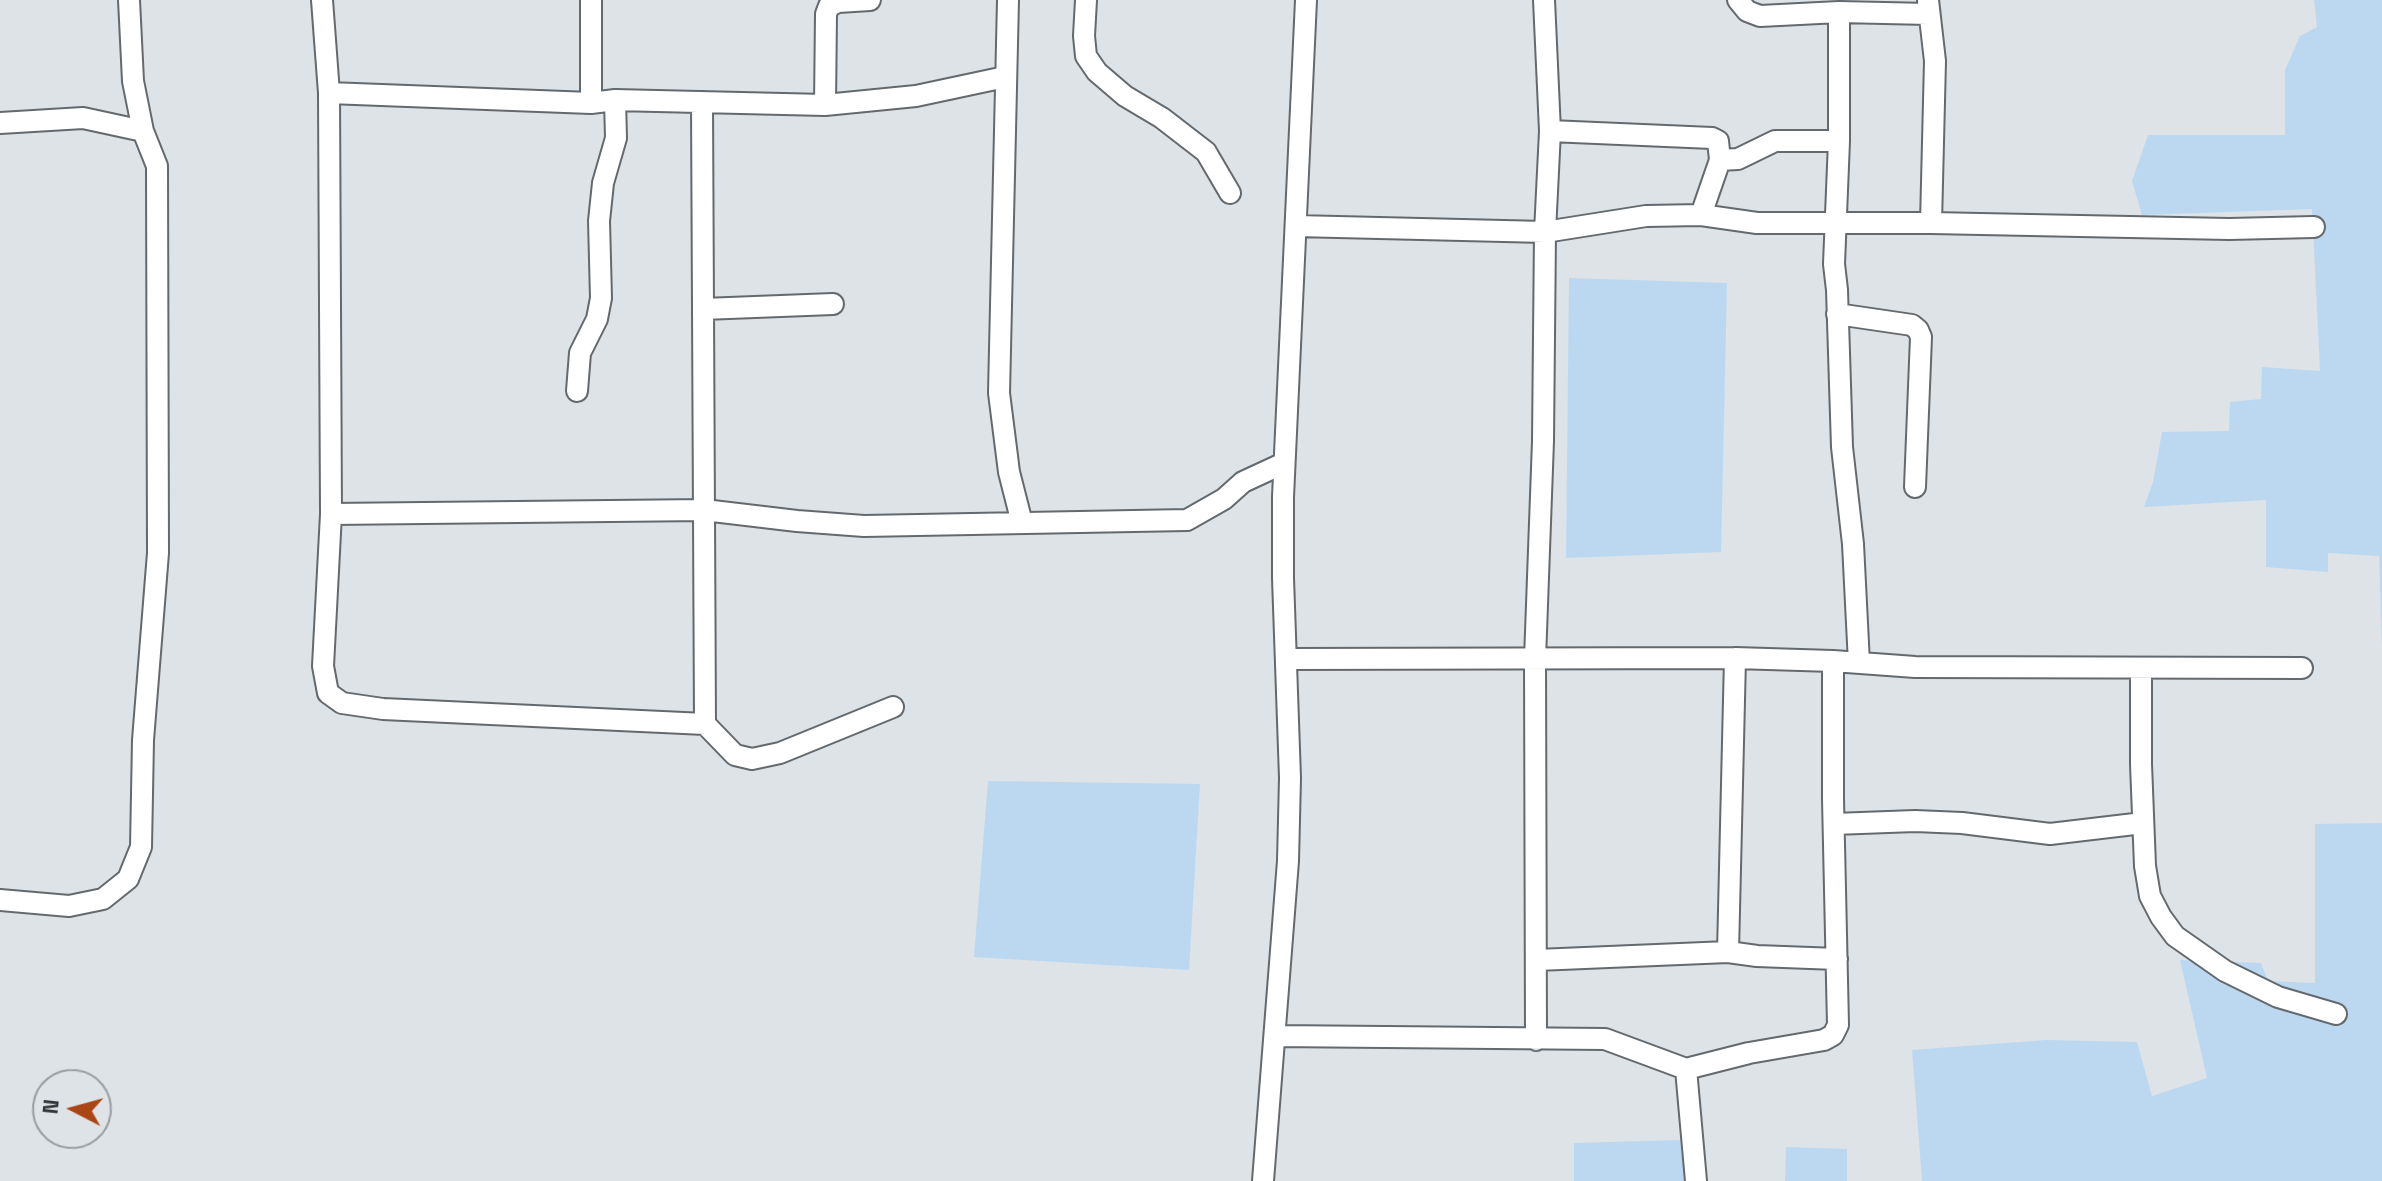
<!DOCTYPE html>
<html>
<head>
<meta charset="utf-8">
<style>
	body { margin:0 }
	#map { position:relative; width:2382px; height:1181px; overflow:hidden; background:#dde3e7; font-family:"Space Grotesk",sans-serif }
	canvas { display:block }
	.north { position:absolute; left:32px; top:1069px; width:80px; height:80px; box-sizing:border-box; background:#dde3e7; border:2px solid #999da1; border-radius:50%; rotate:276deg; font-size:22px; font-weight:700; line-height:32px; text-align:center; color:#333537 }
	.north::after { content:''; display:block; margin:auto; width:28px; height:36px; background:#aa4613; clip-path:polygon(50% 0,100% 100%,50% 72%,0 100%) }
</style>
</head>
<body>
<div id="map">
<canvas width="2382" height="1181"></canvas>
<div class="north">N</div>
</div>
<script>
const ctx = document.querySelector('canvas').getContext('2d');
ctx.lineJoin = 'round';
function fillPath(path, color) {
  ctx.fillStyle = color;
  ctx.fill(path, 'evenodd');
}
function shape(rows) {
  const path = new Path2D();
  for (const r of rows) {
    path.moveTo(r[0], r[1]);
    for (let i = 2; i < r.length; i += 2) path.lineTo(r[i], r[i + 1]);
  }
  return path;
}
function strokePath(path, color, width, dash) {
  ctx.strokeStyle = color;
  ctx.lineWidth = width;
  ctx.lineCap = dash ? 'butt' : 'round';
  ctx.setLineDash(dash || []);
  ctx.stroke(path);
}
fillPath(shape([
	[2314,0,2382,0,2382,647,2379,556,2328,553,2328,572,2266,567,2266,500,2144,507,2153,482,2162,432,2229,431,2230,402,2261,399,2262,367,2320,371,2312,209,2142,215,2132,181,2148,135,2285,135,2285,70,2300,36,2317,27],
	[1569,278,1727,283,1721,552,1566,558],
	[988,781,1200,784,1189,970,974,957],
	[2382,823,2382,1181,1922,1181,1912,1050,2046,1040,2137,1042,2152,1096,2207,1078,2180,960,2261,963,2268,981,2315,983,2315,824],
	[1680,1140,1685,1181,1574,1181,1574,1143],
	[1786,1147,1847,1149,1847,1181,1785,1181]
]), '#bcd8f1');
const minor = shape([
	[322,0,329,93,331,514,323,666,328,693,342,703,383,709,705,724],
	[1008,0,999,393,1009,472,1022,523],
	[1086,0,1084,36,1086,56,1097,72,1125,96,1162,118,1206,152,1230,193],
	[1738,0,1747,11,1760,16,1839,12,1929,14],
	[1928,0,1935,61,1931,223],
	[1839,12,1839,141,1834,264,1837,290,1842,447,1853,544,1859,663],
	[329,93,591,103,615,100,825,105,916,96,1005,77],
	[702,102,705,724,735,755,752,759,780,753,893,707],
	[591,103,591,0],
	[825,105,826,14,829,6,838,2,870,0],
	[0,123,83,118,143,131],
	[1550,131,1712,138,1718,141,1720,160,1701,215],
	[1720,160,1738,159,1775,141,1839,141],
	[1296,226,1545,232,1646,216,1701,215,1757,223,1931,223,2229,229,2314,227],
	[703,309,833,304],
	[1837,314,1912,325,1918,330,1921,337,1915,487],
	[577,391,580,353,597,319,601,298,599,221,603,183,616,138,615,100],
	[331,514,704,510,797,521,864,526,1187,520,1224,499,1243,482,1284,463],
	[1287,659,1735,658,1833,661,1915,667,2302,668],
	[2141,668,2141,764,2145,866,2150,896,2161,917,2175,936,2225,971,2278,997,2336,1014],
	[1834,824,1915,821,1962,823,2050,834,2143,823],
	[0,900,69,906,103,899,128,879,141,847,143,740,158,553,157,166,143,131,133,81,129,0],
	[1728,952,1735,658],
	[1537,960,1728,952,1757,956,1837,959],
	[1275,1036,1605,1039,1686,1069],
	[1536,1040,1535,659,1543,441,1545,232,1550,131,1544,0],
	[1263,1181,1288,861,1290,778,1283,578,1283,497,1306,0],
	[1696,1181,1686,1069,1749,1053,1824,1040,1833,1035,1838,1025,1833,799,1833,661]
]);
strokePath(minor, '#64696d', 24);
strokePath(minor, '#fff', 20);
</script>
</body>
</html>
